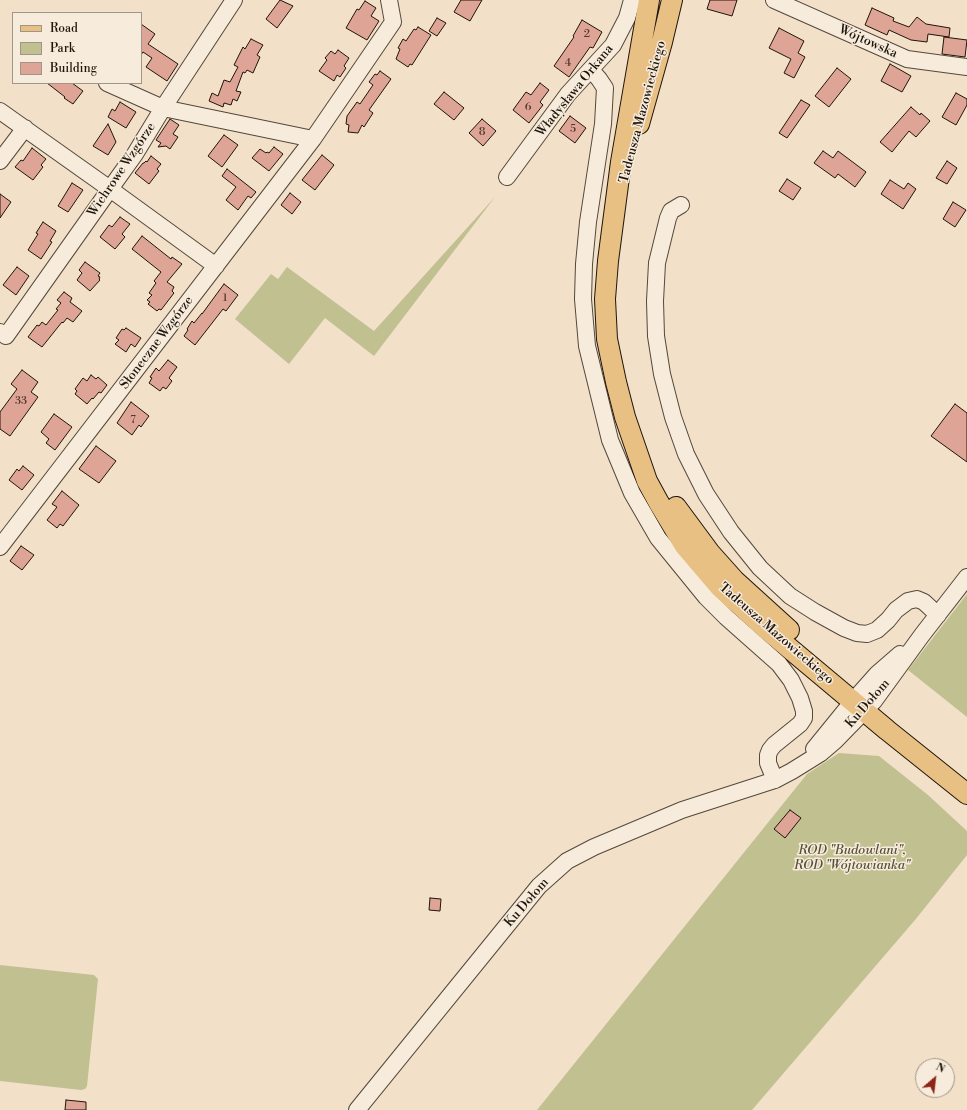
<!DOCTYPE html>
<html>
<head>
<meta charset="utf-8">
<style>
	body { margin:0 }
	#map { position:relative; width:967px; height:1110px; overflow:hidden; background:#f2e0c9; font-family:"Libre Bodoni",serif }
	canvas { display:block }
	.legend { position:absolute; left:12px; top:12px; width:130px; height:72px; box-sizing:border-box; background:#f7ebdc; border:1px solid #a09588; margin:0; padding:5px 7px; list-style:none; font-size:12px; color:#1e150a }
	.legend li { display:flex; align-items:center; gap:8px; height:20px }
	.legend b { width:20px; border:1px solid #a09588 }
	.north { position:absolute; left:915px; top:1058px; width:40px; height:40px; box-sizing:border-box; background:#f7ebdc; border:1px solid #a09588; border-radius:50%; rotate:28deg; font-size:11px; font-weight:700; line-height:16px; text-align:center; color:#1e150a }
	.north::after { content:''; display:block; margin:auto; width:14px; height:18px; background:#8f2418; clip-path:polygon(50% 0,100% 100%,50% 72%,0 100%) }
</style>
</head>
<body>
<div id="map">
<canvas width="967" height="1110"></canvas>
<ul class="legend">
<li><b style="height:5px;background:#e9c084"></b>Road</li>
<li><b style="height:11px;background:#c1c091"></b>Park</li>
<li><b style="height:11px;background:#dea495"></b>Building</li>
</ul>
<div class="north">N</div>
</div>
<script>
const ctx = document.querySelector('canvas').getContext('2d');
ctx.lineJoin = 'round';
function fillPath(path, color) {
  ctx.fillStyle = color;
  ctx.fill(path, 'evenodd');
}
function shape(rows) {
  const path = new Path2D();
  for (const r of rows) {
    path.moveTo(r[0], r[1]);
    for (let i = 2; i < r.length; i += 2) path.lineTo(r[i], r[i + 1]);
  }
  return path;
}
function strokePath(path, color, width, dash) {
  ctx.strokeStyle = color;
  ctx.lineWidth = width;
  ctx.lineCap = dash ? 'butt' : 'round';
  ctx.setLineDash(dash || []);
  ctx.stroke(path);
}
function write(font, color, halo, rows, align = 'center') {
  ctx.font = font + ' "Libre Bodoni",serif';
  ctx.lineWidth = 3;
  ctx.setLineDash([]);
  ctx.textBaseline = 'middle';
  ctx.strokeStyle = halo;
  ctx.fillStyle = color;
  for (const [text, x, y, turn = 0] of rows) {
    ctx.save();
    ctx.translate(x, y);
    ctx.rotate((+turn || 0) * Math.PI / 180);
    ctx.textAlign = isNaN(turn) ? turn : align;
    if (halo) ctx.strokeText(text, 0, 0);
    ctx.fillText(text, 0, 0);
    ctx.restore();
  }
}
fillPath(shape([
	[495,197,374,356,325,318,289,364,235,319,271,274,278,279,287,267,374,331],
	[967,594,967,717,908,670],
	[839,753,879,756,928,795,967,831,967,855,915,920,752,1110,537,1110,807,774],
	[0,965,94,975,98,979,87,1086,85,1089,81,1090,0,1081]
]), '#c1c091');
const building = shape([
	[280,0,293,6,277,28,266,19,280,0],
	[461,0,482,0,470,21,454,12,461,0],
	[710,0,737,0,732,16,707,9,710,0],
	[365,1,376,8,371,16,379,21,367,40,346,28,357,9,359,10,365,1],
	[872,8,894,18,893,21,909,27,917,17,926,24,950,28,949,37,928,34,927,42,911,40,889,30,887,35,865,25,872,8],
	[437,18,446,23,437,36,429,31,437,18],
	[582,20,602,32,593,48,590,47,569,77,554,66,574,37,573,36,582,20],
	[141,24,155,34,148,44,178,64,167,81,146,67,152,58,143,52,141,55,141,24],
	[418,27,431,35,412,65,410,64,408,67,396,59,400,49,398,48,403,39,406,41,414,29,416,30,418,27],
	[779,28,804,41,798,53,805,57,794,78,784,73,791,59,769,48,779,28],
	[944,37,967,40,965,57,942,54,944,37],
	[251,39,263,45,257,55,260,57,253,73,247,70,245,73,243,72,236,91,241,92,237,101,233,99,231,105,224,103,223,107,209,101,212,93,218,96,224,80,230,82,238,67,234,65,243,47,245,49,251,39],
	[338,50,349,58,344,66,346,68,340,77,337,75,334,81,319,71,327,60,325,58,331,51,335,54,338,50],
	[890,64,911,76,902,92,881,81,890,64],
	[837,68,851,79,829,107,815,96,837,68],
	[380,71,391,79,369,110,373,113,364,127,362,125,358,133,348,132,349,125,346,124,347,116,357,102,360,104,373,85,369,82,375,74,377,75,380,71],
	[47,83,72,83,83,91,73,104,64,98,65,97,47,83],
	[540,83,549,90,540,102,543,105,529,123,513,110,526,92,531,95,540,83],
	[444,92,464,108,454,120,434,104,444,92],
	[956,93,967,99,967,105,956,125,942,117,956,93],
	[801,100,810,105,787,138,779,133,801,100],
	[120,102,136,112,126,128,108,117,112,109,115,111,120,102],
	[911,107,920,115,921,113,930,121,916,137,909,131,892,152,880,142,911,107],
	[570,116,586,128,575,143,559,131,570,116],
	[170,119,179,125,173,134,178,137,170,149,166,146,158,147,161,143,156,140,170,119],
	[482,119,496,131,483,146,469,133,482,119],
	[108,124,116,142,108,155,93,146,108,124],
	[224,135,238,145,222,167,208,156,224,135],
	[274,147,283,154,269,171,252,158,260,149,266,153,267,152,269,153,274,147],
	[32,148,46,159,41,165,43,167,33,180,15,167,21,160,23,161,32,148],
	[823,151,833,158,838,151,866,172,855,187,838,174,835,178,814,163,823,151],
	[322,155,334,165,315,190,302,180,322,155],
	[151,156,161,164,157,169,159,171,149,184,135,173,143,163,144,163,146,161,147,162,151,156],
	[947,161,957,168,947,184,936,178,947,161],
	[227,169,256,192,251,198,248,196,238,210,226,200,236,187,222,176,227,169],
	[787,179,801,188,793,200,779,191,787,179],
	[890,180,904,189,908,183,916,189,903,209,881,194,890,180],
	[72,183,83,190,68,212,58,206,72,183],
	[290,193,301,202,292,214,281,205,290,193],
	[0,194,11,202,0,218,0,194],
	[953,202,966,210,955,227,943,219,953,202],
	[120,217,130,224,122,234,125,237,115,249,100,237,109,225,112,227,120,217],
	[43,222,56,231,50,241,52,242,41,259,28,250,38,234,36,233,43,222],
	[142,236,171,259,172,257,182,264,167,282,174,287,172,291,174,293,161,310,159,309,157,311,148,304,150,302,147,300,152,295,149,293,156,283,154,281,161,272,132,249,142,236],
	[85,262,100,273,98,276,100,277,99,279,100,280,90,291,77,280,82,273,79,270,85,262],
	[17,267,29,276,16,295,3,285,17,267],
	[224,284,238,295,226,311,223,309,195,345,184,336,188,330,187,329,192,321,194,323,202,313,202,314,224,284],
	[64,292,72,298,70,302,82,311,73,322,67,318,63,323,62,322,42,347,28,337,37,325,39,326,42,322,46,325,58,310,56,309,61,303,57,300,64,292],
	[126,328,141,338,135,347,131,344,126,352,115,344,119,340,116,338,122,329,124,330,126,328],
	[168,360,177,367,169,378,172,381,166,389,163,387,160,391,149,383,152,378,150,377,156,368,159,371,168,360],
	[22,370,38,382,31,392,38,397,10,436,0,429,0,412,17,389,11,384,22,370],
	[91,375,96,379,98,377,107,385,101,393,99,392,93,399,92,398,87,404,75,394,77,391,75,389,83,378,87,381,91,375],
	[131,402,149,416,141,427,139,425,132,435,117,423,131,402],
	[955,404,967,413,967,462,931,436,955,404],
	[54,414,72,427,55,450,46,443,49,439,41,432,54,414],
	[96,446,116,461,99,483,79,469,96,446],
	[23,466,34,475,22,490,9,480,17,469,19,471,23,466],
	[62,491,79,505,63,526,60,524,57,528,47,520,57,507,52,504,62,491],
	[21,546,34,555,22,570,10,561,21,546],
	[790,810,801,818,785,838,774,829,790,810],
	[430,898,441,899,440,911,429,910,430,898],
	[66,1100,86,1102,86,1110,65,1110,66,1100]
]);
fillPath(building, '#dea495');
strokePath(building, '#1e150a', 1);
const minor = shape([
	[774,0,907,59,967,67],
	[591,70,599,79,605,88,603,124,588,222,584,264,583,299,587,346,610,440,632,493,658,538,706,597,726,617,779,664,791,680,800,698,804,711,804,718,800,724,774,745,770,750,768,755,768,763,775,780],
	[107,83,163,108,313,139],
	[0,111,110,189,216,266],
	[0,161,25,128],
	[507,177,568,94,613,45,627,18,632,0],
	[681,205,671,211,668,218,657,263,655,301,656,336,662,374,673,417,686,454,706,494,731,532,760,568,790,596,815,612,844,628,857,633,867,634,877,630,888,620,896,610,908,601,917,599,924,602,938,615],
	[0,332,6,336,110,189,135,154,163,108,234,0],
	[0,547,313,139,393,22,389,0],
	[814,749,853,701,877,674,900,654],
	[357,1110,539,886,567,861,594,847,682,810,775,780,792,771,821,753,835,741,874,701,922,635,967,577]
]);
const major = shape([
	[649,0,621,162,608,261,605,299,607,339,616,382,625,417,647,481,659,503,685,546,720,587,764,627,887,730,967,794],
	[639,124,662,42,672,0],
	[676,507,710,553,735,581,789,630]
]);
strokePath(minor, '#53483a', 18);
strokePath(major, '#1e150a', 22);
strokePath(minor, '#f7ebdc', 16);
strokePath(major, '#e9c084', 20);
write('11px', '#4e392d', null, [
	["2",587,34],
	["4",568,63],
	["6",528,107],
	["5",573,129],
	["8",482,132],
	["1",225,298],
	["33",21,401],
	["7",133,420]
]);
write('13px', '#1e150a', '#f7ebdc', [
	["Wójtowska",868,42,24],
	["Władysława Orkana",575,91,-51],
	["Tadeusza Mazowieckiego",643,112,-75],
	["Wichrowe Wzgórze",122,170,-56],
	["Słoneczne Wzgórze",157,343,-53],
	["Tadeusza Mazowieckiego",776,634,41],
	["Ku Dołom",868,704,-49],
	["Ku Dołom",527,903,-49]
]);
write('italic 13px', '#575139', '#f7ebdc', [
	["ROD \"Budowlani\",",852,851],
	["ROD \"Wójtowianka\"",852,866]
]);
</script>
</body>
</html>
